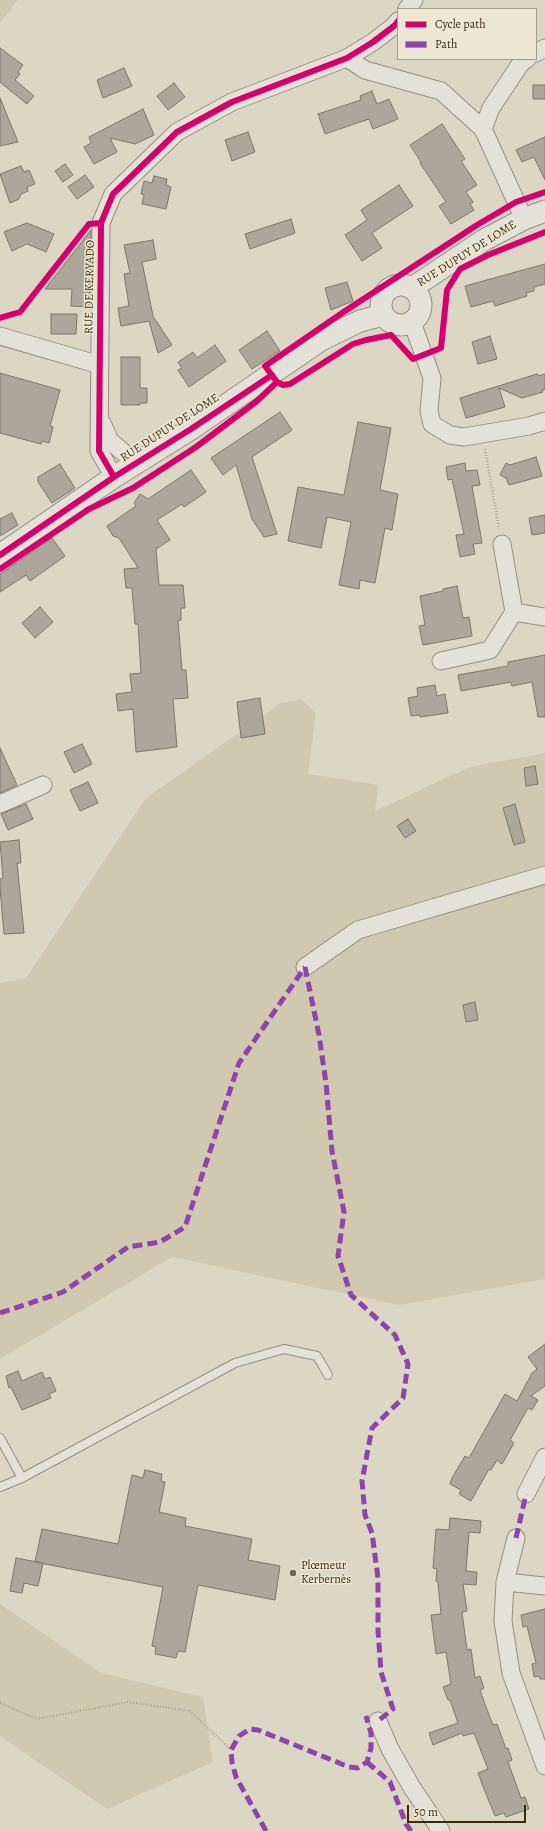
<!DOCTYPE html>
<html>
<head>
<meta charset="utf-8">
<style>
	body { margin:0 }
	#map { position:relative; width:545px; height:1831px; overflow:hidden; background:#dcd6c5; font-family:Alegreya,serif }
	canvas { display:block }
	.legend { position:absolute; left:397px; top:8px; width:140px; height:52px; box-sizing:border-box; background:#eee7d3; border:1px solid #a69b86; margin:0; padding:5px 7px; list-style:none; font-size:12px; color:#3b2a13 }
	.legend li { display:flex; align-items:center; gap:8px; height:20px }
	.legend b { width:20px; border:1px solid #a69b86 }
	.scale { position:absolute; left:407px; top:1805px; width:119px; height:18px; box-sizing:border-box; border:2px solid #3b2a13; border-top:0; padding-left:5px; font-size:12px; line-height:14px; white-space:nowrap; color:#3b2a13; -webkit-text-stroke:3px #eee7d3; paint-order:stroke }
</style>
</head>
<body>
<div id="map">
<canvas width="545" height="1831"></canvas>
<ul class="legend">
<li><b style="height:5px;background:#d6006c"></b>Cycle path</li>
<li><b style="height:5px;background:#8e44ad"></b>Path</li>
</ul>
<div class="scale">50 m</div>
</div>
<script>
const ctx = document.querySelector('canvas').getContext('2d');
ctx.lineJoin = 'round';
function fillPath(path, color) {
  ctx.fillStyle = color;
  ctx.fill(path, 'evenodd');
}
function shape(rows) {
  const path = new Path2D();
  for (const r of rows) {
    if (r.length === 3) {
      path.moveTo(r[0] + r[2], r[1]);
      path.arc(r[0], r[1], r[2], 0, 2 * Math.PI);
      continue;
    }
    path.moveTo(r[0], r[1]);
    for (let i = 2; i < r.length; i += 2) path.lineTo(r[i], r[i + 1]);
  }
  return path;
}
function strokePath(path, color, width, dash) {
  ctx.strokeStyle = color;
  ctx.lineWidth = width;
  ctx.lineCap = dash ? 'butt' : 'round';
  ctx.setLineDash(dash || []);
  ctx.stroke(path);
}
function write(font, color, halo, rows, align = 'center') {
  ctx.font = font + ' Alegreya,serif';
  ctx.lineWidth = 3;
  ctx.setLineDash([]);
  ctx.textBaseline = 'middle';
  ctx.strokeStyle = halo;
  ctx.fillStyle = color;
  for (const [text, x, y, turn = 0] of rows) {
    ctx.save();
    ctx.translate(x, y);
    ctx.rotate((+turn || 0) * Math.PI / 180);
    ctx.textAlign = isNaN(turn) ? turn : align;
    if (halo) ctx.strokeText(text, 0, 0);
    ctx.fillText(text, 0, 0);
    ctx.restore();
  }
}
fillPath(shape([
	[0,0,18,0,0,23],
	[301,699,316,713,308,774,378,785,375,811,470,767,545,753,545,1279,399,1305,172,1257,0,1359,0,983,26,978,145,799,281,703],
	[0,1604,101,1673,203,1697,213,1762,107,1809,0,1736]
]), '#d1c8b0');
const building = shape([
	[0,48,23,65,18,72,20,74,15,80,34,96,27,104,0,82,0,48],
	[124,68,132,86,103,98,97,80,124,68],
	[174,83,185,97,168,110,157,96,174,83],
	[533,85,545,85,545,99,533,99,533,85],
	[372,91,377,104,389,99,398,119,373,129,369,119,325,134,318,114,361,100,360,96,372,91],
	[0,98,18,142,0,146,0,98],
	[143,109,154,135,135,144,110,138,117,152,94,164,84,147,91,143,89,137,143,109],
	[442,124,465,159,461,161,477,185,466,192,473,202,470,204,474,210,451,224,439,206,446,202,420,163,421,162,410,145,442,124],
	[248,132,255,152,232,161,225,140,248,132],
	[545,137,545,180,534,157,522,162,516,150,545,137],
	[65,164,73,175,63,182,55,171,65,164],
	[21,166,24,172,29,170,35,184,27,187,28,191,21,194,19,199,10,203,0,174,21,166],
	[85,175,94,187,77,199,68,187,85,175],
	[154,176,167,179,166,185,171,187,166,209,142,204,144,195,141,194,144,181,152,183,154,176],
	[399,185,413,206,372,233,382,248,362,261,345,235,367,220,361,210,399,185],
	[291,219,295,233,250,249,245,234,291,219],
	[27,223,54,234,46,252,27,244,12,251,4,232,27,223],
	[91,230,90,307,71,306,72,289,45,289,91,230],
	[153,240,156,259,142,262,153,316,172,345,158,353,149,321,121,326,118,308,129,306,124,274,130,273,124,245,153,240],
	[545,264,545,284,534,287,534,291,526,293,527,296,495,306,493,301,471,307,465,286,545,264],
	[347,282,353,301,331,310,325,288,347,282],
	[51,314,77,314,76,334,51,334,51,314],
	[267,331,280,351,252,369,239,350,267,331],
	[490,336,497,359,478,364,472,342,490,336],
	[215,345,226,361,189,387,178,370,182,368,178,362,193,352,197,358,215,345],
	[121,357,140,357,140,388,147,388,147,403,140,403,140,405,121,405,121,357],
	[0,373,60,390,50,426,53,427,49,443,42,441,41,444,0,433,0,373],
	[537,374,538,376,545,374,545,389,542,390,543,392,522,398,499,388,505,407,466,418,460,398,537,374],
	[280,412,292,430,252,457,277,534,264,537,252,519,236,465,223,475,211,458,280,412],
	[358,422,391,428,380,490,398,494,392,530,385,528,375,583,360,580,359,589,339,585,351,522,327,517,321,548,288,541,298,487,344,495,358,422],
	[536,457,542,476,509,485,506,478,500,475,506,463,510,465,536,457],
	[465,463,466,471,477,470,480,485,472,486,482,543,473,544,475,554,460,557,456,535,464,534,452,479,448,480,446,467,465,463],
	[60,464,75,488,52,503,38,482,38,477,60,464],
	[191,470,206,492,184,507,182,504,157,520,170,540,156,549,159,585,183,585,185,608,181,608,181,620,178,621,182,670,186,670,188,698,173,699,177,747,136,752,133,709,118,711,116,694,132,692,130,674,141,673,138,624,135,624,132,588,126,588,124,569,138,568,119,538,113,536,107,526,136,506,134,503,140,494,148,499,191,470],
	[12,513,18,525,0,536,0,519,12,513],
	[545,515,545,533,532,535,529,518,545,515],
	[52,538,65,556,30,581,26,575,0,592,0,574,52,538],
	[457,586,463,618,469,617,472,636,423,645,419,626,425,625,420,596,443,591,443,589,457,586],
	[40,607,53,622,35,638,22,623,40,607],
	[545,655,545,717,538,717,532,682,512,686,511,682,461,691,458,675,508,666,508,662,545,655],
	[435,685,437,696,445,694,448,713,420,717,420,715,411,716,408,698,418,696,417,688,435,685],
	[260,698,265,734,241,738,237,702,260,698],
	[82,744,92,764,74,773,64,752,82,744],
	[0,748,17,785,0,793,0,748],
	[535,766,538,784,526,786,524,768,535,766],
	[88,782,98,803,80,811,70,790,88,782],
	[26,804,33,819,8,830,1,814,26,804],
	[515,804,525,842,514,845,503,808,515,804],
	[408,819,416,831,405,838,397,826,408,819],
	[19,840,21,863,17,863,24,933,4,934,0,888,0,879,3,878,0,842,19,840],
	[475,1002,478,1020,466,1022,463,1005,475,1002],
	[545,1344,545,1386,531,1396,538,1400,532,1410,528,1408,510,1440,514,1443,502,1464,497,1460,491,1470,489,1469,471,1501,459,1494,461,1490,450,1484,452,1478,465,1456,469,1458,505,1394,517,1401,532,1373,537,1369,528,1357,545,1344],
	[18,1371,22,1381,42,1372,45,1379,50,1377,56,1391,49,1394,51,1398,22,1410,11,1387,9,1388,6,1376,18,1371],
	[145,1470,162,1474,161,1481,165,1482,159,1512,186,1518,185,1526,252,1539,248,1560,280,1566,275,1600,198,1585,185,1652,178,1651,176,1658,155,1654,156,1647,152,1646,163,1587,35,1562,42,1529,118,1544,132,1475,143,1478,145,1470],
	[450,1518,481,1521,480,1533,469,1532,466,1571,477,1572,476,1585,463,1584,467,1611,462,1612,467,1650,471,1649,475,1678,480,1676,484,1688,480,1690,486,1707,493,1725,497,1724,506,1749,508,1748,512,1760,508,1762,521,1798,525,1797,529,1809,506,1817,504,1813,495,1816,482,1784,478,1773,488,1769,474,1733,463,1736,462,1733,433,1745,429,1733,458,1723,450,1700,448,1700,443,1687,451,1684,446,1652,436,1654,431,1615,441,1614,438,1582,436,1581,437,1569,433,1568,436,1529,449,1530,450,1518],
	[16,1558,43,1563,38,1586,24,1583,22,1593,10,1591,16,1558],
	[545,1609,545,1679,540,1679,539,1676,534,1677,532,1664,536,1663,527,1626,523,1627,521,1615,545,1609]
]);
fillPath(building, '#ada79b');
strokePath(building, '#7c766a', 1);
const service = shape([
	[0,1438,22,1478],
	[0,1487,22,1478,235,1363,284,1349,317,1356,328,1375]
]);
const minor = shape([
	[407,9,414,0],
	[536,53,545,48],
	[347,58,365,70,441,91,483,129],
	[524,219,483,129,491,108,521,63,527,59],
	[412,322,432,378,429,411,432,424,450,435,464,437,529,426,545,421],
	[0,336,100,365],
	[102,423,110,441,136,463],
	[114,477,99,451,101,223,113,194,177,132,232,102,347,58,373,42,394,26,398,21],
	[502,544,514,612],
	[441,661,490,650,514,612,545,617],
	[0,804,43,785],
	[305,967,358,930,545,875],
	[526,1494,545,1457],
	[516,1538,505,1582,503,1621,511,1673,545,1766],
	[505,1582,545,1586],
	[378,1721,390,1749,411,1786,441,1831]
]);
const tertiary = shape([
	[401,305,20],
	[412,288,484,240,524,219,545,211],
	[0,555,114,477,191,429,321,340,360,321,383,315]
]);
strokePath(service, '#948e81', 10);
strokePath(minor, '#948e81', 19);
strokePath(tertiary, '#948e81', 23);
strokePath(shape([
	[485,449,499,529],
	[0,1703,37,1719,128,1702,190,1711,231,1750]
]), '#a6a198', 2.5, [1, 2]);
strokePath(service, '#e4e1d9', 8);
strokePath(minor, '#e4e1d9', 17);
strokePath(tertiary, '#e4e1d9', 21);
strokePath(shape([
	[305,967,319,1035,326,1083,332,1151,344,1212,338,1256,351,1295,395,1335,408,1364,403,1398,372,1428,362,1481,365,1515,372,1533,378,1578,378,1630,381,1672,393,1709,378,1721],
	[0,1313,63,1292,128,1247,160,1242,185,1227,239,1063,305,967],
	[516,1538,526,1494],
	[367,1762,390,1782,406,1824,411,1831],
	[266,1831,236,1777,232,1762,231,1750,239,1736,250,1729,258,1730,349,1767,358,1768,367,1762,371,1748,371,1733,366,1716]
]), '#8e44ad', 5, [10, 5]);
strokePath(shape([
	[545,192,516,202,477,225,345,311,265,366,277,382,283,385,290,384,353,344,366,340,391,335,413,359,441,348,447,290,460,269,488,255,545,232],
	[0,318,20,312,89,224,101,223],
	[114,477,99,451,101,223,113,194,177,132,232,102,347,58,373,42,394,26,398,21],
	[0,555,114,477,191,429,272,375],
	[0,569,89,509,133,488,196,447,257,401,277,382]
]), '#d6006c', 6);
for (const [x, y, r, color] of [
	[293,1573,4,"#736651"]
]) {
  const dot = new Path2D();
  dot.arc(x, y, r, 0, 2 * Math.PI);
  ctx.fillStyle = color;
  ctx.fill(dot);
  strokePath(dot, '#eee7d3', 1.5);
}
write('12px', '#3b2a13', '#eee7d3', [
	["RUE DUPUY DE LOME",467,254,-32],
	["RUE DE KERYADO",90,287,-89],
	["RUE DUPUY DE LOME",170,428,-33]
]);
write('12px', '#3b2a13', '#eee7d3', [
	["Plœmeur",301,1566],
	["Kerbernès",301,1580]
], 'left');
</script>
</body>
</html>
